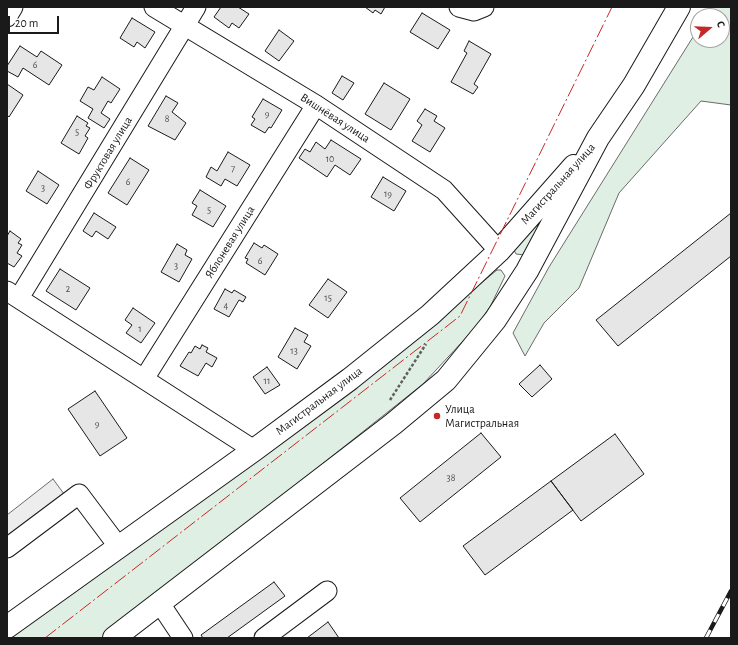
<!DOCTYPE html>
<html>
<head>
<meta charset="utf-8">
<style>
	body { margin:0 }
	#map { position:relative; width:738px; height:645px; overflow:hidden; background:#fff; font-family:"Alegreya Sans",sans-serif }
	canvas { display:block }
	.frame { position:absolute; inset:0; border:8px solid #1a1a1a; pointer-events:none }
	.north { position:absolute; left:690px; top:8px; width:40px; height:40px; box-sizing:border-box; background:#fff; border:1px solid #a3a3a3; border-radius:50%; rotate:71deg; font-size:11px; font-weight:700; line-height:16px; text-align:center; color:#1a1a1a }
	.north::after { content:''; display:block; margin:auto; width:14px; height:18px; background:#c62828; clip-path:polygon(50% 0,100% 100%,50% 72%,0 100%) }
	.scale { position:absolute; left:8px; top:16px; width:51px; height:18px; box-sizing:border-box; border:2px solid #1a1a1a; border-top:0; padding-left:5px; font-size:12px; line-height:14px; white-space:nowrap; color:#1a1a1a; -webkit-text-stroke:3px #fff; paint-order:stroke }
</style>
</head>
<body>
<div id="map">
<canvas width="738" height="645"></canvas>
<div class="frame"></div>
<div class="north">С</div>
<div class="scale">20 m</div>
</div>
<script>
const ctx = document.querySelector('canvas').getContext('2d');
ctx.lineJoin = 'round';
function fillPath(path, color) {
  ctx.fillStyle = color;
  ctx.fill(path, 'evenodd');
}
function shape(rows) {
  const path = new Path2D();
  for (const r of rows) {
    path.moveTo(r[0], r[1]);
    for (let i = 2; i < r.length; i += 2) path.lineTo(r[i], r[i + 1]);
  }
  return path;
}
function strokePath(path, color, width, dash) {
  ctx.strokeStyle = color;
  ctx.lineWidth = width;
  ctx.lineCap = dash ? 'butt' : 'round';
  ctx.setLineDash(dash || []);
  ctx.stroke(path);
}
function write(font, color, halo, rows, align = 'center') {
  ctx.font = font + ' "Alegreya Sans",sans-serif';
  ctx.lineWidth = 3;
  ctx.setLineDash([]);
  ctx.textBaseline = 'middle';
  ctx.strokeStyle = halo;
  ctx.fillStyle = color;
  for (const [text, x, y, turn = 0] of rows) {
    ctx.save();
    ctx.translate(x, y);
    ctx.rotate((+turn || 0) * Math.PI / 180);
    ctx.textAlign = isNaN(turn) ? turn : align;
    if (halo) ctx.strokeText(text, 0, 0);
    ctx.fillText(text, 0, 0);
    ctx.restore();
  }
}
const green = shape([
	[712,7,731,7,731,105,701,101,619,193,579,288,544,323,525,356,513,333,549,267,698,29,698,40,722,40,722,16,706,16,712,7],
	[570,180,525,255,516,254,514,250,570,180],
	[497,270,501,270,505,276,490,307,475,328,423,384,103,638,10,638,357,386,497,270]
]);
fillPath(green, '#e0efe3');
strokePath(green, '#6a6a6a', 1);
const parking = shape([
	[53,479,67,498,7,543,7,515,53,479]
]);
fillPath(parking, '#ededed');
strokePath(parking, '#6a6a6a', 1);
const building = shape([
	[221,7,238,7,249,14,239,28,232,23,229,28,214,17,221,7],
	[365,7,385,7,381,14,375,10,373,13,365,7],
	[422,13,450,30,438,49,410,32,422,13],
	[132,18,155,32,145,48,137,42,134,47,120,38,132,18],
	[279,30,294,41,279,61,265,51,279,30],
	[469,41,491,54,474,84,478,87,473,94,451,82,467,53,464,51,469,41],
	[20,46,37,57,41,51,62,65,49,85,23,68,18,77,7,71,7,66,20,46],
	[342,76,354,83,343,100,332,93,342,76],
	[102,77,120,89,111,103,108,101,101,113,110,119,104,128,88,118,93,109,80,101,88,87,94,90,102,77],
	[384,83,410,99,391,130,365,114,384,83],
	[7,84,23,95,9,117,7,115,7,84],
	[166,96,178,103,172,112,186,123,175,140,148,126,166,96],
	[263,99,282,110,271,128,269,127,265,133,251,125,255,119,252,117,263,99],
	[425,109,437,116,434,121,445,128,430,152,412,141,422,125,417,121,425,109],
	[77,116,88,123,86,126,90,128,85,136,88,138,79,154,61,143,77,116],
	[331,140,361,159,350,175,335,165,327,177,299,158,305,149,310,152,316,142,325,149,331,140],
	[228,152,250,165,237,186,225,179,221,186,206,177,211,167,217,171,228,152],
	[130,158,149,170,127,205,108,193,130,158],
	[38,171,59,185,47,204,26,191,38,171],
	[383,177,406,191,394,211,371,197,383,177],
	[200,190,226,206,213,227,192,215,197,206,192,203,200,190],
	[94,213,116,227,108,239,96,231,92,237,83,231,94,213],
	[731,213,731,256,618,346,596,320,731,213],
	[10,231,21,239,18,243,22,245,17,253,22,256,14,267,7,263,7,236,10,231],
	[254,243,262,248,264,245,278,254,265,275,246,263,248,259,245,258,254,243],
	[177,244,187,250,185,255,192,259,179,282,161,272,177,244],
	[60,269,90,288,76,310,46,291,60,269],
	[328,279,347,292,328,318,309,305,328,279],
	[225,289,232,293,234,290,246,297,243,302,239,300,229,317,214,309,225,289],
	[133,308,155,323,141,343,126,333,132,325,125,320,133,308],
	[295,328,308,335,304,342,311,346,297,369,278,357,295,328],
	[202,345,208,348,206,352,217,358,212,367,206,363,198,376,180,366,189,352,191,353,195,346,200,349,202,345],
	[540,365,552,379,532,397,519,384,540,365],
	[267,367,280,385,265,394,253,377,267,367],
	[95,391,127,438,100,456,68,409,95,391],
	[481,433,501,457,420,522,400,498,481,433],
	[615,434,644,474,581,521,551,481,615,434],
	[551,481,573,510,485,575,463,546,551,481],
	[274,582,285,596,227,638,203,638,201,635,274,582],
	[328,622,339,638,307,638,328,622]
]);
fillPath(building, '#e6e6e6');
strokePath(building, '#1a1a1a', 1);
const minor = shape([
	[154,7,316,105,444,190,499,251],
	[459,7,474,11,484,7],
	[7,17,13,7],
	[7,291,254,450],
	[19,298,196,7],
	[144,379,316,105],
	[7,548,79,494,118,546],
	[159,602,183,638],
	[264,638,327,591]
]);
const major = shape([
	[7,627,254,450,350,379,430,315,499,251,574,166],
	[114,638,393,424,446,380,495,320,527,271,598,138,634,85,679,7]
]);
strokePath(minor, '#1a1a1a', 21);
strokePath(major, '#1a1a1a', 24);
strokePath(shape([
	[390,400,426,344]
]), '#5f5f5f', 2.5, [3, 2]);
strokePath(minor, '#fff', 19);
strokePath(major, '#fff', 22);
const rail = shape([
	[706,638,731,591]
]);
strokePath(rail, '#1a1a1a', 4.5);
strokePath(rail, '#fff', 3, [9]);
strokePath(shape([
	[45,638,460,316,612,7]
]), '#c62828', 1, [14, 3, 2, 3]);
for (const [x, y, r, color] of [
	[437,416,4,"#c62828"]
]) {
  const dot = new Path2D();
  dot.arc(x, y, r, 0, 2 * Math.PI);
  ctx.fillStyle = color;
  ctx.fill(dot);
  strokePath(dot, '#fff', 1.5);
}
write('10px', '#4d4d4d', null, [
	["6",35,65],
	["9",267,114],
	["8",167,119],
	["5",77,132],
	["10",330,159],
	["7",233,169],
	["6",128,182],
	["3",43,188],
	["19",388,194],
	["5",209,210],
	["6",260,261],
	["3",176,266],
	["2",68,289],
	["15",328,298],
	["4",226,306],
	["1",140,329],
	["13",294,351],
	["11",267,381],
	["9",97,424],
	["38",451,478]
]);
write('12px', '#1a1a1a', '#fff', [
	["Вишнёвая улица",335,118,33],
	["Фруктовая улица",108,153,-59],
	["Магистральная улица",558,184,-48],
	["Яблоневая улица",230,242,-58],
	["Магистральная улица",319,401,-37]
]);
write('12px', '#1a1a1a', '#fff', [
	["Улица",445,409],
	["Магистральная",445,423]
], 'left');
</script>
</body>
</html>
